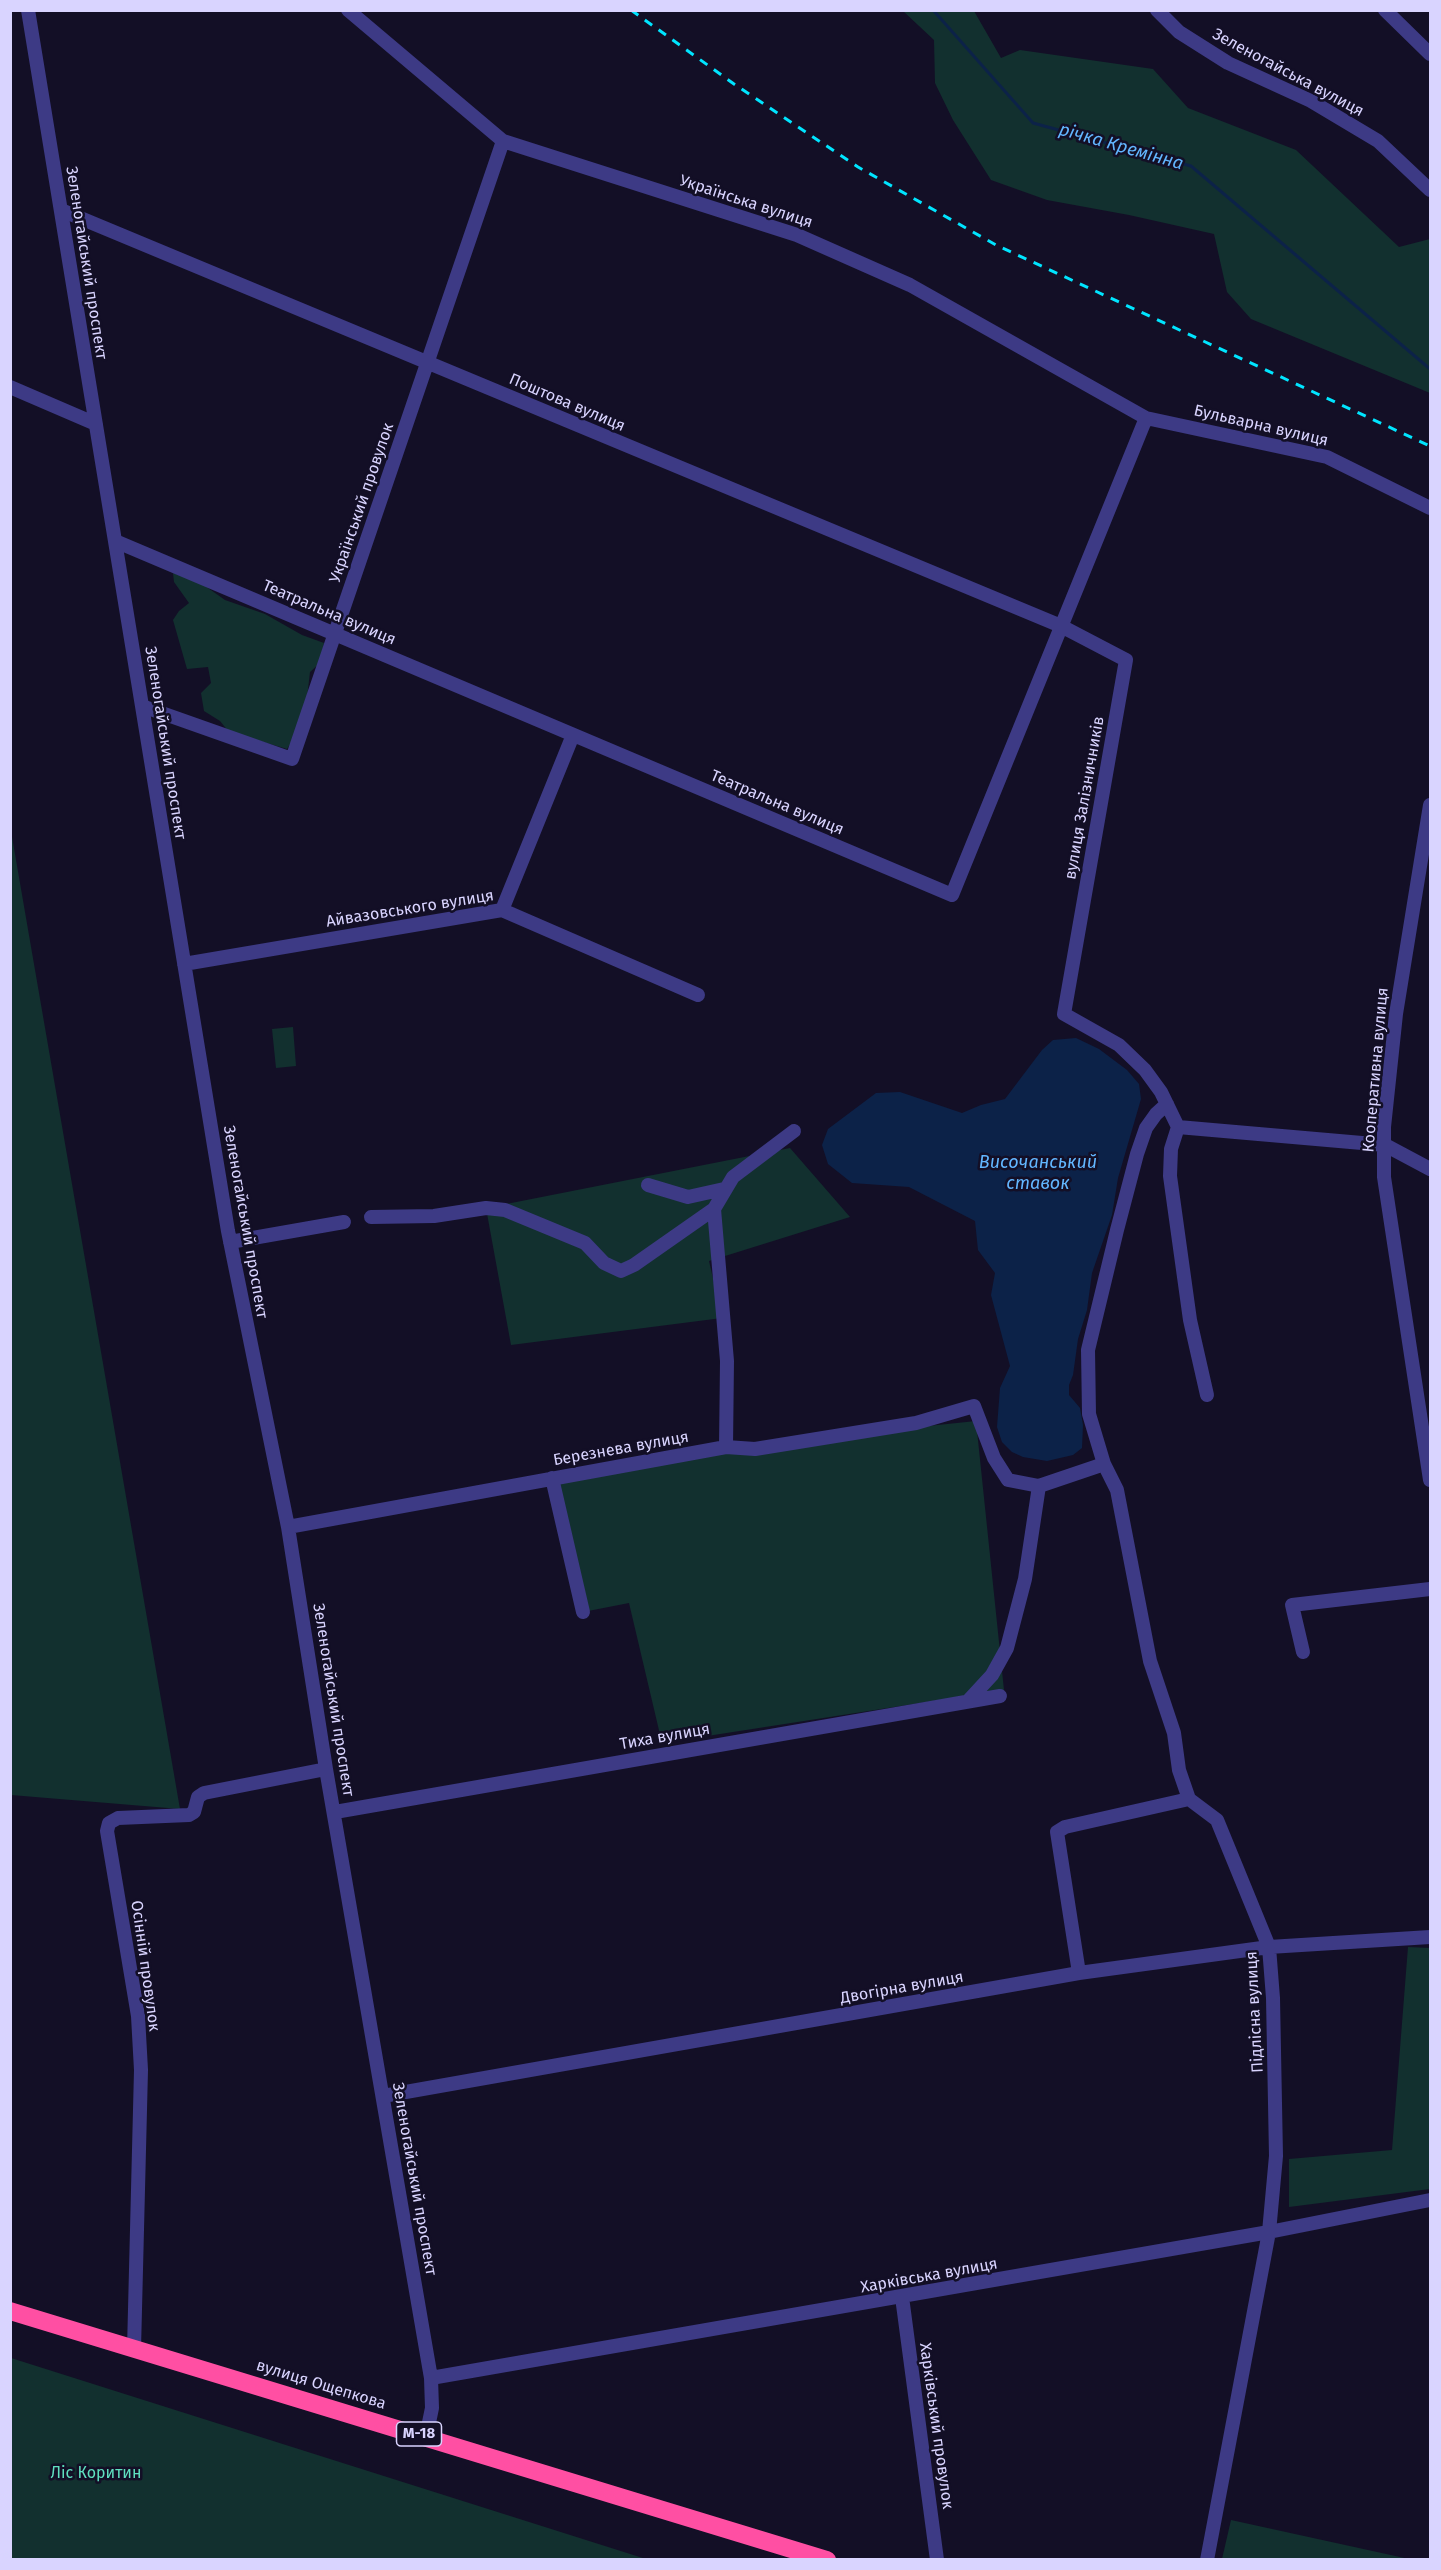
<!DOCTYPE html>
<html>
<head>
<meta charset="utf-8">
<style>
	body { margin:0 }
	#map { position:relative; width:1441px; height:2570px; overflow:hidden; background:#130f26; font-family:"Fira Sans",sans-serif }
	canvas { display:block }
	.frame { position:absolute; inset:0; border:12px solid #d9d4ff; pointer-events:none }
</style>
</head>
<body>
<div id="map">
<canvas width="1441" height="2570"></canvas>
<div class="frame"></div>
</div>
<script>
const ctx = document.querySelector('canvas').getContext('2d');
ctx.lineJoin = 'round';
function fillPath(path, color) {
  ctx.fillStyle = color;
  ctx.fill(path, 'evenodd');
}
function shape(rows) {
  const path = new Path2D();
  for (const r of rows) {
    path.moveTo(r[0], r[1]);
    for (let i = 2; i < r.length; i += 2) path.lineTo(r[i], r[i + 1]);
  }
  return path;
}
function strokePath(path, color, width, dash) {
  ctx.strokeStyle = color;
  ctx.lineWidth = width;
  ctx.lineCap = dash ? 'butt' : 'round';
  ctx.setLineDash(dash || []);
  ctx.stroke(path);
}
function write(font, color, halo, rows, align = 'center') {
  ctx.font = font + ' "Fira Sans",sans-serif';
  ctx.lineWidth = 5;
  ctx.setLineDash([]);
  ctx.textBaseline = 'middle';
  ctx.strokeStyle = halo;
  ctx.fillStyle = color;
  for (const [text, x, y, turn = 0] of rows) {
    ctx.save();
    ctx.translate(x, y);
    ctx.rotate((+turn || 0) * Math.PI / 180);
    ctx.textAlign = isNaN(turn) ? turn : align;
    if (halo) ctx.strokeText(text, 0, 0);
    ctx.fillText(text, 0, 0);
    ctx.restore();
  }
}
fillPath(shape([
	[903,11,974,11,1001,58,1020,50,1153,69,1188,108,1296,150,1399,247,1430,239,1430,393,1251,319,1227,292,1214,234,1129,215,1047,200,991,180,953,120,935,83,934,40],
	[173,573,198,581,225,600,265,614,302,635,324,643,320,663,310,672,307,698,294,738,287,749,229,732,220,721,204,711,201,693,211,683,208,667,187,669,173,620,179,611,189,603,174,582],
	[10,831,11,831,180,1809,11,1795],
	[293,1027,296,1066,276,1068,272,1029],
	[790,1148,850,1217,709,1261,722,1318,511,1345,486,1208],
	[976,1421,1004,1690,662,1743,629,1603,583,1612,552,1478,726,1447],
	[1408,1947,1430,1948,1430,2189,1289,2207,1289,2159,1392,2150],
	[11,2358,646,2559,11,2559],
	[1231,2520,1409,2559,1222,2559]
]), '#12302f');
fillPath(shape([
	[1076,1038,1099,1049,1127,1070,1139,1084,1141,1099,1118,1178,1112,1215,1092,1273,1087,1310,1078,1339,1073,1375,1069,1385,1069,1395,1080,1408,1083,1425,1082,1448,1073,1455,1047,1461,1023,1457,1012,1452,1002,1442,997,1427,1000,1388,1010,1366,991,1295,995,1273,978,1250,975,1221,909,1187,852,1183,828,1164,822,1145,828,1129,876,1093,900,1092,962,1113,981,1105,1005,1099,1042,1050,1053,1040]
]), '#0c2248');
strokePath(shape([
	[933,10,1033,123,1191,166,1430,369]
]), '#0c2248', 3);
strokePath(shape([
	[28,10,228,1231,288,1527,326,1769,431,2378,432,2408,426,2437],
	[348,10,503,141,797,235,910,285,1146,418,1327,457,1430,508],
	[1157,10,1179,32,1228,63,1311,101,1378,141,1430,190],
	[1385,10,1430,54],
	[61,210,1061,626,1126,660,1064,1014,1119,1045,1145,1070,1161,1092,1178,1127,1171,1149,1170,1176,1190,1320,1207,1395],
	[10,387,96,424],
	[115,541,952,895,1146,418],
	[142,706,292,759,503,141],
	[1430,805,1396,1014,1384,1127,1384,1177,1430,1480],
	[502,910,573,735],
	[184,964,502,910,698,995],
	[1167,1104,1156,1114,1146,1128,1137,1154,1117,1230,1088,1350,1089,1414,1104,1464,1117,1490,1150,1661,1174,1733,1179,1770,1189,1799,1217,1820,1269,1947,1273,1998,1276,2156,1269,2232,1207,2560],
	[1178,1127,1385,1145,1430,1169],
	[648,1185,688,1197,724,1189],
	[371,1217,434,1216,486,1208,505,1210,585,1243,604,1263,621,1271,634,1265,714,1209,733,1177,794,1131],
	[230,1242,344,1222],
	[726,1447,755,1449,916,1423,974,1406,994,1458,1008,1480,1039,1486,1104,1464],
	[552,1478,583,1612],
	[288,1527,726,1447,727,1361,714,1209],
	[1303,1652,1292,1605,1430,1589],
	[968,1701,992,1675,1007,1648,1025,1579,1039,1486],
	[335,1812,1000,1696],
	[1079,1973,1057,1832,1065,1827,1189,1799],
	[383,2096,1079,1973,1269,1947,1430,1937],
	[902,2297,937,2560],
	[134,2349,141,2070,138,2016,107,1831,109,1823,118,1818,189,1815,194,1812,198,1797,204,1793,326,1769],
	[431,2378,1269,2232,1430,2200]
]), '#3d3a85', 14);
strokePath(shape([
	[10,2311,827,2560]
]), '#ff4fa3', 18);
strokePath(shape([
	[631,10,734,84,858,167,996,245,1430,446]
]), '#00e5ff', 3, [9, 8]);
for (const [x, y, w] of [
	[419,2434,45]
]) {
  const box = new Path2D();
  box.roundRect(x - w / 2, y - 12, w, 24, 4.5);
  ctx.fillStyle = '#130f26';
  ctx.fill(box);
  strokePath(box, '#d9d4ff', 1.5);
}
write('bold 15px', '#d9d4ff', null, [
	["М-18",419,2434]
]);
write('16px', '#d9d4ff', '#130f26', [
	["Зеленогайська вулиця",1288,73,28],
	["Українська вулиця",746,202,18],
	["Зеленогайський проспект",86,263,81],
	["Поштова вулиця",567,403,23],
	["Бульварна вулиця",1261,426,13],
	["Український провулок",362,503,-71],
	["Театральна вулиця",329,613,23],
	["Зеленогайський проспект",165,743,81],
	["вулиця Залізничників",1085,798,-80],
	["Театральна вулиця",777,803,23],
	["Айвазовського вулиця",410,909,-9],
	["Кооперативна вулиця",1376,1070,-85],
	["Зеленогайський проспект",245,1222,80],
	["Березнева вулиця",621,1449,-10],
	["Зеленогайський проспект",333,1700,81],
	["Тиха вулиця",665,1737,-10],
	["Осінній провулок",145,1966,82],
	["Двогірна вулиця",902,1988,-10],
	["Підлісна вулиця",1255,2012,-93],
	["Зеленогайський проспект",414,2179,80],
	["Харківська вулиця",929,2276,-10],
	["вулиця Ощепкова",321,2385,17],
	["Харківський провулок",936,2426,82]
]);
write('16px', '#5fe0c0', '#130f26', [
	["Ліс Коритин",96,2474]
]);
write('italic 18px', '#62b6ff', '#130f26', [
	["річка Кремінна",1121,147,16],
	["Височанський",1038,1163],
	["ставок",1038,1184]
]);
</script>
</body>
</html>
